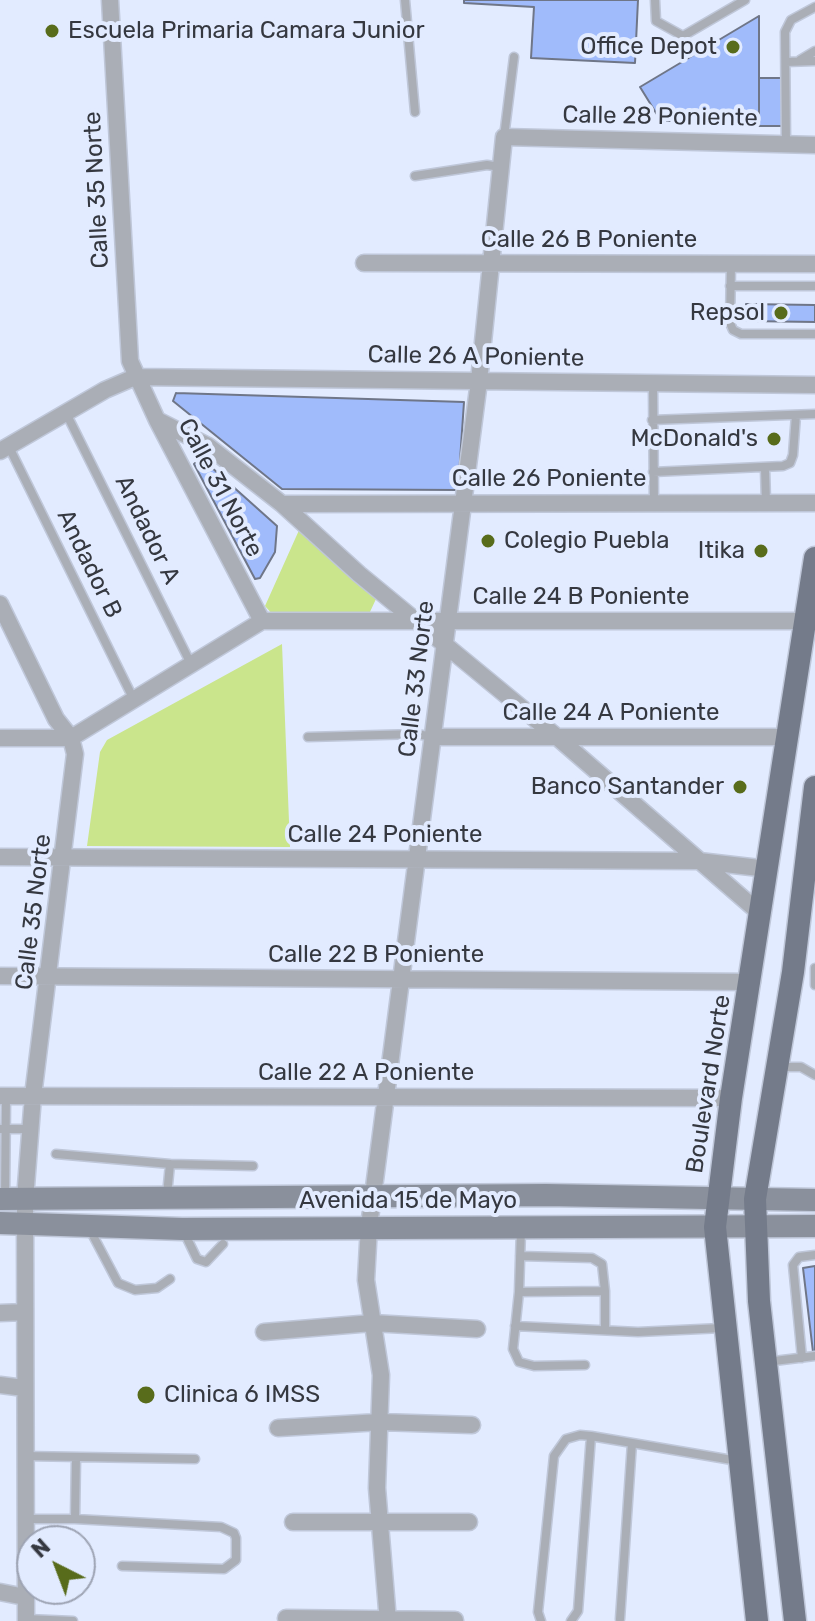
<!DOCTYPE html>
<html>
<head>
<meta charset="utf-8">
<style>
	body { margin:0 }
	#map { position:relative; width:815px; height:1621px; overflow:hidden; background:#e2ebff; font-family:Rubik,sans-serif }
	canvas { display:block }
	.north { position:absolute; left:16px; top:1525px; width:80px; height:80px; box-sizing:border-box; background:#e2ebff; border:2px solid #9da3b3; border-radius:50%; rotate:318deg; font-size:22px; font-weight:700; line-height:32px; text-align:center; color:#353840 }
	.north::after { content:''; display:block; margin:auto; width:28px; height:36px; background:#586c1b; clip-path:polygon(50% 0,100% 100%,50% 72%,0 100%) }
</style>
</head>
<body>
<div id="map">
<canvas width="815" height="1621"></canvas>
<div class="north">N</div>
</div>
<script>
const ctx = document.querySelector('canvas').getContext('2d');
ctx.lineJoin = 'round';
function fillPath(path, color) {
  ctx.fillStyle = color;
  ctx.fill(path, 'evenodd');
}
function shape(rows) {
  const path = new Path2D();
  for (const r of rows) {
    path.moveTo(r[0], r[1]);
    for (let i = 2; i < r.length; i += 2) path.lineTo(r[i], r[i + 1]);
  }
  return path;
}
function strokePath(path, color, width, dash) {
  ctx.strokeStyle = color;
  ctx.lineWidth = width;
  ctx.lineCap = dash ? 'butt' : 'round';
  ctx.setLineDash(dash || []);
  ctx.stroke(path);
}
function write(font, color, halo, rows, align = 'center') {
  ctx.font = font + ' Rubik,sans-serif';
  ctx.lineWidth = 8;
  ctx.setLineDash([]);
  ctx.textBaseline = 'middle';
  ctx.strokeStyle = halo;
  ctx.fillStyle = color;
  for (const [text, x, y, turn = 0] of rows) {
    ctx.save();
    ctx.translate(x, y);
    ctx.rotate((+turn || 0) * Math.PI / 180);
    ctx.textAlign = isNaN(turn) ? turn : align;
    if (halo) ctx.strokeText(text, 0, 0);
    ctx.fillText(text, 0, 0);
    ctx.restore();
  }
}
fillPath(shape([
	[300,528,376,599,369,614,274,616,265,606],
	[282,644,290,847,87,846,100,752,107,740]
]), '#cae58c');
const building = shape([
	[464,0,638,0,635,63,531,58,534,7,464,3,464,0],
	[759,16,759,121,661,121,640,87,759,16],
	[759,78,782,78,782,126,759,126,759,78],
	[746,304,815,305,815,322,746,321,746,304],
	[176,393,464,402,458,490,282,489,173,401,176,393],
	[201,458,277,526,275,552,260,578,255,579,194,464,201,458],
	[815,1266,815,1352,813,1352,803,1268,815,1266]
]);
fillPath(building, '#a0bbfb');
strokePath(building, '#6f7688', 2);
const service = shape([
	[405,0,415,112],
	[655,0,656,21,683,36,745,0],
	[800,60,815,51],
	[786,62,815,61],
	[504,137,514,57],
	[786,144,785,32,791,20,815,7],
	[415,176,487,165,501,167],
	[731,264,730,323,733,330,741,334,815,334],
	[730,286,815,286],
	[653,384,654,503],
	[66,413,191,664],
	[652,420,815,414],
	[9,447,134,700],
	[765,468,766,503],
	[653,472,783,466,790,463,793,455,796,415],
	[308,737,416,734,434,737],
	[815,968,815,985],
	[778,1067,801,1067,815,1075],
	[0,1129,30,1129],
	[56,1154,170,1164,253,1166],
	[167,1195,170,1164],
	[5,1199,6,1096],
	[89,1228,118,1283,135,1290,157,1288,170,1279],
	[183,1230,197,1259,206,1262,223,1244],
	[520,1256,592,1258,602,1264,605,1291],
	[519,1292,521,1229],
	[515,1326,638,1332,722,1328],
	[802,1358,793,1265,799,1257,815,1255],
	[766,1362,815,1356],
	[585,1365,534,1366,519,1362,513,1349,519,1292,605,1291,605,1330],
	[591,1436,738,1461],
	[24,1456,195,1459],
	[76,1457,75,1519,221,1527,234,1533,236,1538,236,1560,224,1569,122,1566],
	[25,1519,75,1519],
	[27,1619,73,1621],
	[620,1619,632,1443],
	[541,1621,538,1612,554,1456,566,1439,580,1435,591,1436,578,1611,571,1621]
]);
const minor = shape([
	[110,0,130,361,157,420,262,621],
	[364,263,815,264],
	[157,420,208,446,282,504,359,574,557,737,762,915],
	[0,451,105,390,135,377,815,385],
	[282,504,815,503],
	[0,604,56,719,71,738,75,754,33,1096,25,1199,26,1621],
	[262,621,805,621],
	[434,737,788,737],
	[0,738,71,738,262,621],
	[0,857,699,861,768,869],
	[0,976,752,982],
	[0,1096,731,1098],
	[0,1313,25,1312],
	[264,1332,372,1323,477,1329],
	[0,1385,24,1388],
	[278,1428,380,1422,472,1425],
	[293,1522,469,1522],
	[0,1592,25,1597],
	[286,1618,455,1620],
	[388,1621,377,1488,381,1375,366,1280,369,1226,479,381,504,137,815,145]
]);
const secondary = shape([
	[0,1199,546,1195,815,1200],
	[0,1223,182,1229,815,1226]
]);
const primary = shape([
	[757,1621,715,1227,731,1098,815,558],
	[795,1621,759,1301,755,1199,793,972,815,787]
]);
strokePath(service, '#bfc7d9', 11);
strokePath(minor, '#bfc7d9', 19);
strokePath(secondary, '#bfc7d9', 25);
strokePath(primary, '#bfc7d9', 25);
strokePath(service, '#aaaeb6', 8);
strokePath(minor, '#aaaeb6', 16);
strokePath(secondary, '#8a909c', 22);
strokePath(primary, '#747b8a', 22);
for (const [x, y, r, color] of [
	[52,31,8,"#586c1b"],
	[733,47,8,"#586c1b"],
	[781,313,8,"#586c1b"],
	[774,439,8,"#586c1b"],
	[488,541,8,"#586c1b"],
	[761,551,8,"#586c1b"],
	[740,787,8,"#586c1b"],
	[146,1395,10,"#586c1b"]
]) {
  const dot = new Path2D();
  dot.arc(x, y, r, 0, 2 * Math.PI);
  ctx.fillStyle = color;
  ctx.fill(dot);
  strokePath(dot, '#e2ebff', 3);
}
write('24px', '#353840', '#e2ebff', [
	["Escuela Primaria Camara Junior",68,31,"left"],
	["Office Depot",717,47],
	["Repsol",765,313],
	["McDonald's",758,439],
	["Colegio Puebla",504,541,"left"],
	["Itika",745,551],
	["Banco Santander",724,787],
	["Clinica 6 IMSS",164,1395,"left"]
], 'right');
write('24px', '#353840', '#e2ebff', [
	["Calle 28 Poniente",660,117,1],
	["Calle 35 Norte",97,190,-93],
	["Calle 26 B Poniente",589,240],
	["Calle 26 A Poniente",476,357,1],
	["Calle 26 Poniente",549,479],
	["Calle 31 Norte",220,488,62],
	["Andador A",147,530,64],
	["Andador B",89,564,64],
	["Calle 24 B Poniente",581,597],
	["Calle 33 Norte",417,679,-83],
	["Calle 24 A Poniente",611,713],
	["Calle 24 Poniente",385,835],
	["Calle 35 Norte",34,912,-83],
	["Calle 22 B Poniente",376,955],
	["Calle 22 A Poniente",366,1073],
	["Boulevard Norte",709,1084,-81],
	["Avenida 15 de Mayo",408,1201]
]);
</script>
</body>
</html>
